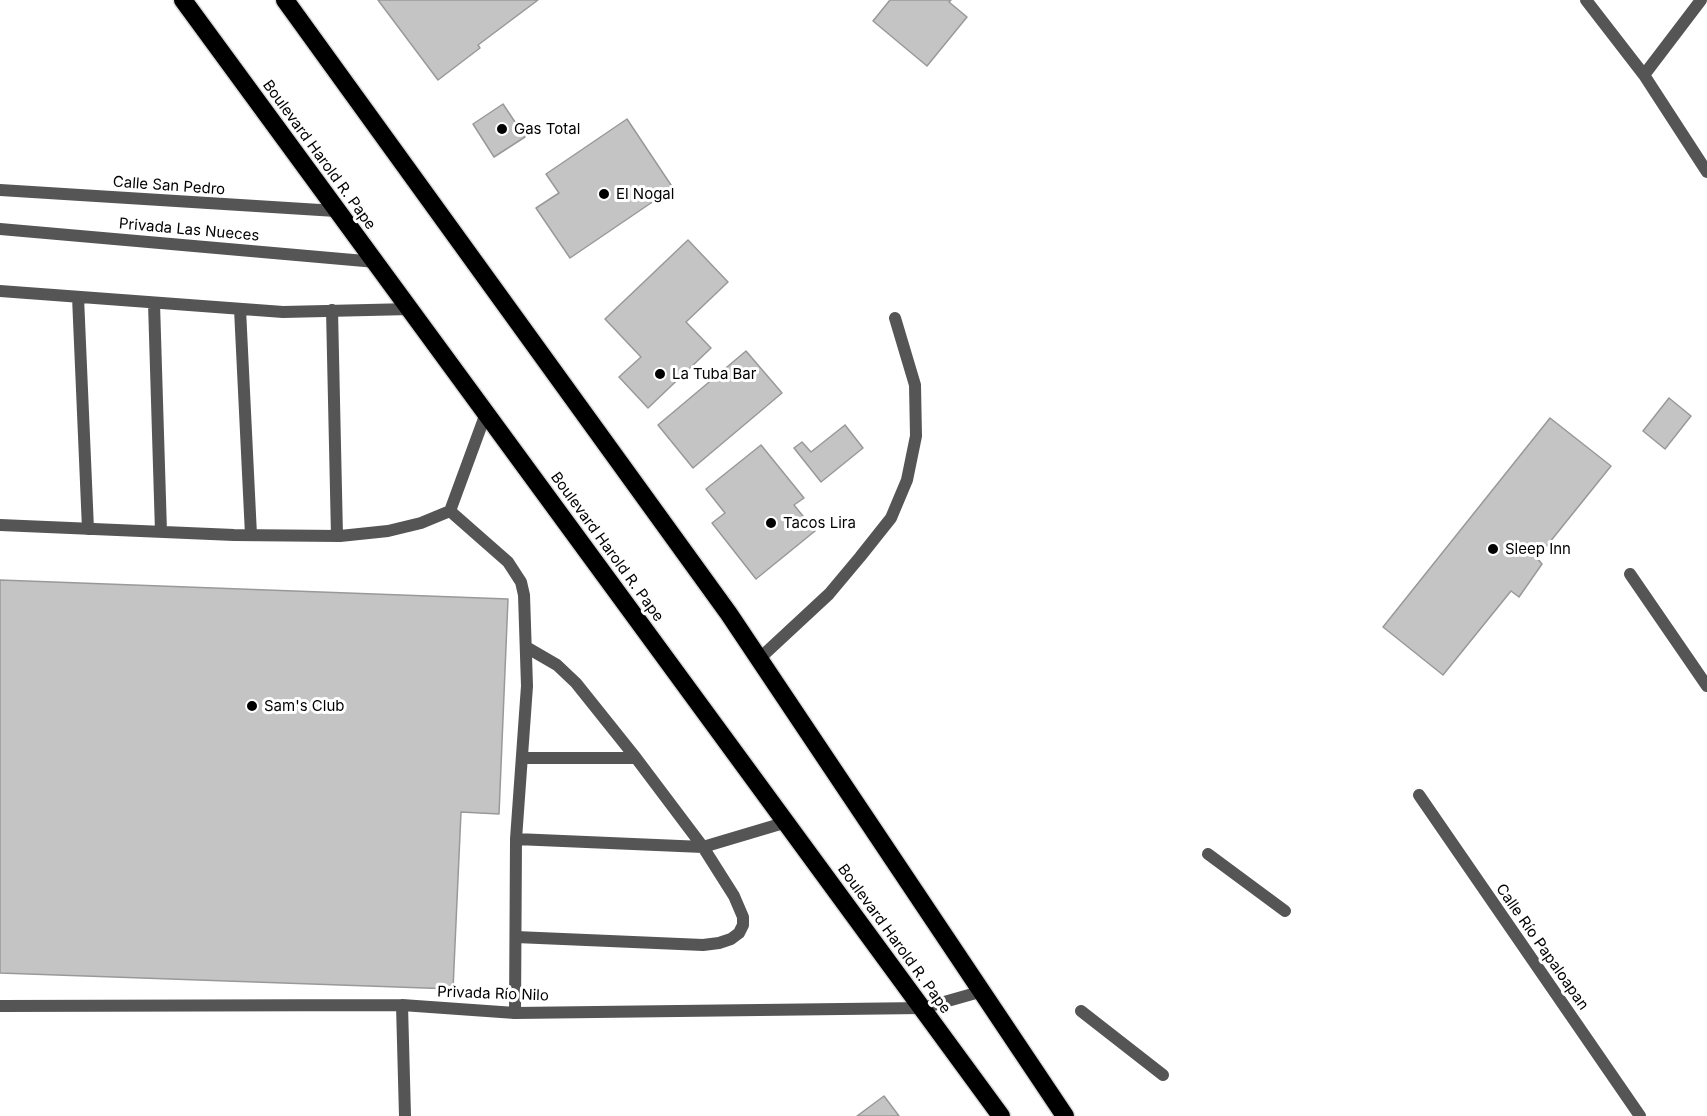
<!DOCTYPE html>
<html>
<head>
<meta charset="utf-8">
<style>
	body { margin:0 }
	canvas { display:block; background:#fff }
</style>
</head>
<body>
<canvas width="1707" height="1116"></canvas>
<script>
const ctx = document.querySelector('canvas').getContext('2d');
ctx.lineJoin = 'round';
function fillPath(path, color) {
  ctx.fillStyle = color;
  ctx.fill(path, 'evenodd');
}
function shape(rows) {
  const path = new Path2D();
  for (const r of rows) {
    path.moveTo(r[0], r[1]);
    for (let i = 2; i < r.length; i += 2) path.lineTo(r[i], r[i + 1]);
  }
  return path;
}
function strokePath(path, color, width, dash) {
  ctx.strokeStyle = color;
  ctx.lineWidth = width;
  ctx.lineCap = dash ? 'butt' : 'round';
  ctx.setLineDash(dash || []);
  ctx.stroke(path);
}
function write(font, color, halo, rows, align = 'center') {
  ctx.font = font + ' Inter,sans-serif';
  ctx.lineWidth = 6;
  ctx.setLineDash([]);
  ctx.textBaseline = 'middle';
  ctx.strokeStyle = halo;
  ctx.fillStyle = color;
  for (const [text, x, y, turn = 0] of rows) {
    ctx.save();
    ctx.translate(x, y);
    ctx.rotate((+turn || 0) * Math.PI / 180);
    ctx.textAlign = isNaN(turn) ? turn : align;
    if (halo) ctx.strokeText(text, 0, 0);
    ctx.fillText(text, 0, 0);
    ctx.restore();
  }
}
const building = shape([
	[378,0,538,0,478,45,480,48,438,80,378,0],
	[890,0,951,0,949,2,967,17,927,66,873,21,890,0],
	[503,104,525,137,494,157,473,124,503,104],
	[627,119,673,188,570,258,536,208,559,193,546,174,627,119],
	[688,240,728,282,686,322,711,348,648,408,619,377,641,357,605,319,688,240],
	[746,351,782,393,693,468,658,425,746,351],
	[1669,398,1691,416,1665,449,1643,431,1669,398],
	[1550,418,1611,466,1537,558,1542,564,1519,597,1511,591,1443,675,1383,627,1550,418],
	[845,425,863,448,821,482,794,448,802,442,811,452,845,425],
	[761,445,804,498,794,505,815,531,756,579,712,523,725,513,706,489,761,445],
	[0,580,508,599,499,814,461,812,453,989,0,973,0,580],
	[884,1096,899,1116,857,1116,884,1096]
]);
fillPath(building, '#c4c4c4');
strokePath(building, '#999', 1.5);
const highway = shape([
	[183,0,1001,1116],
	[285,0,729,614,1065,1116]
]);
strokePath(highway, '#dbdbdb', 21);
strokePath(shape([
	[0,291,283,312,411,309],
	[78,297,88,529],
	[154,303,161,532],
	[240,309,251,535],
	[332,310,337,536],
	[450,511,508,562,521,582,524,595,527,686,516,839,515,1013],
	[0,525,234,535,340,536,388,531,421,523,450,511,486,413],
	[759,659,829,594,860,557,891,518,907,480,916,436,915,385,895,318],
	[522,758,636,758],
	[516,839,703,847,787,822],
	[1208,854,1285,911],
	[516,937,703,945,719,943,731,939,739,933,743,925,743,917,734,896,703,847,636,758,576,683,557,665,526,647],
	[1081,1011,1163,1075]
]), '#555', 12);
strokePath(shape([
	[1586,0,1644,75,1707,172],
	[1644,75,1701,0],
	[0,190,336,211],
	[0,229,376,262],
	[1630,574,1707,686],
	[1419,795,1640,1116],
	[402,1005,405,1116],
	[0,1006,402,1005,515,1013,923,1008,983,991]
]), '#555', 12);
strokePath(highway, '#000', 18);
for (const [x, y, r, color] of [
	[502,129,6,"#000"],
	[604,194,6,"#000"],
	[660,374,6,"#000"],
	[771,523,6,"#000"],
	[1493,549,6,"#000"],
	[252,706,6,"#000"]
]) {
  const dot = new Path2D();
  dot.arc(x, y, r, 0, 2 * Math.PI);
  ctx.fillStyle = color;
  ctx.fill(dot);
  strokePath(dot, '#fff', 2);
}
write('15px', '#000', '#fff', [
	["Gas Total",514,129],
	["El Nogal",616,194],
	["La Tuba Bar",672,374],
	["Tacos Lira",783,523],
	["Sleep Inn",1505,549],
	["Sam's Club",264,706]
], 'left');
write('15px', '#000', '#fff', [
	["Boulevard Harold R. Pape",319,155,54],
	["Calle San Pedro",169,186,4],
	["Privada Las Nueces",189,230,5],
	["Boulevard Harold R. Pape",607,547,54],
	["Boulevard Harold R. Pape",894,939,54],
	["Calle Río Papaloapan",1542,947,55],
	["Privada Río Nilo",493,994,2]
]);
</script>
</body>
</html>
